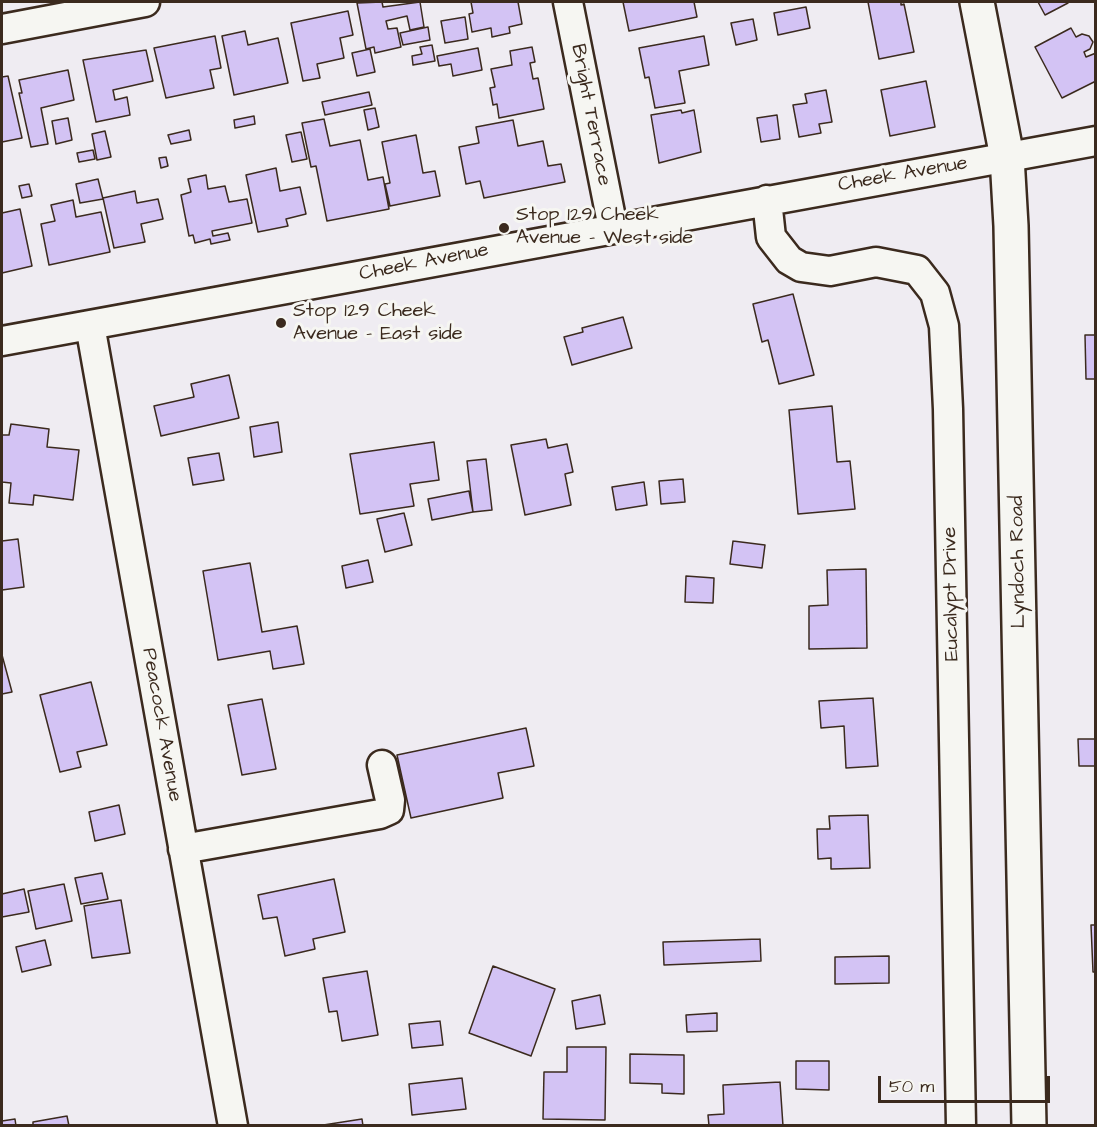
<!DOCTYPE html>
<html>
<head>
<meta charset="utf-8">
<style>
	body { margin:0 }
	#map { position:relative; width:1097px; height:1127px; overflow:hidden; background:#efecf2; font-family:"Architects Daughter",sans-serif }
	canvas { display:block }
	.frame { position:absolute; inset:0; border:3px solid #3b2a1e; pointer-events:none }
	.scale { position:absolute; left:878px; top:1076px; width:172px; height:27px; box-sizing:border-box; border:3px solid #3b2a1e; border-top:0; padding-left:8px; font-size:18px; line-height:21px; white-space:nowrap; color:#3b2a1e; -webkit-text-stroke:4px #f6f6f2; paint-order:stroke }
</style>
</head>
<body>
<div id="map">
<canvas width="1097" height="1127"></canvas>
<div class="frame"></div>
<div class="scale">50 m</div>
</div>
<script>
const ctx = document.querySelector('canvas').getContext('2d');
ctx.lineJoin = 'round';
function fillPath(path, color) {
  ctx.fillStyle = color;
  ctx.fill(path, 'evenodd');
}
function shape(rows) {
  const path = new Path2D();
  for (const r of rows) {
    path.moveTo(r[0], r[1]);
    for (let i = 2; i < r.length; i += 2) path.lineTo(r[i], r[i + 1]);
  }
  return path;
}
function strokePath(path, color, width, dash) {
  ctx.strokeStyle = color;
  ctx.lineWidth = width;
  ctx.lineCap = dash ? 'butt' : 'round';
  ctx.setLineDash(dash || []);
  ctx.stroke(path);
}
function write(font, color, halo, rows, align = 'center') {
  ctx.font = font + ' "Architects Daughter",sans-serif';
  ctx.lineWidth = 6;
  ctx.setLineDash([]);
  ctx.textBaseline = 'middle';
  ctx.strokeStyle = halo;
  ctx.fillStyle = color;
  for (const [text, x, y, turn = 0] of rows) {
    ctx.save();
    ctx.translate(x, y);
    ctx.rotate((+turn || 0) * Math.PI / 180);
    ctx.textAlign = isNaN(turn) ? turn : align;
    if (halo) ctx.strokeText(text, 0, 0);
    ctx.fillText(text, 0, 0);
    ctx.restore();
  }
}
const building = shape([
	[382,2,383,7,420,2,424,27,410,30,407,16,386,21,388,29,397,28,401,47,375,53,374,47,366,49,357,3,382,2],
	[471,2,518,2,522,24,509,27,510,33,492,37,491,28,472,32,469,14,473,13,471,2],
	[623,2,694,2,697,17,629,31,623,2],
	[868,2,901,2,901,5,904,4,914,52,879,59,868,2],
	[1038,2,1067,2,1068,3,1045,15,1038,2],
	[806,7,810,28,778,35,774,13,806,7],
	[348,11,353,35,340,38,344,58,317,64,320,78,303,81,291,23,348,11],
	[465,17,468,39,445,43,441,21,465,17],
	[753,19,757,40,736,45,731,23,753,19],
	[428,27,430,40,403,45,400,33,428,27],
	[1071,28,1076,37,1082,34,1089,36,1093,42,1090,49,1084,52,1086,57,1096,53,1096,81,1062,98,1035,47,1071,28],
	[245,31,248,45,278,38,288,83,234,95,222,36,245,31],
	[215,36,221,68,210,70,214,88,166,98,154,48,215,36],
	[704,36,709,65,679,71,685,103,655,108,649,77,645,78,639,48,704,36],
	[432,45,435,61,413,65,412,56,422,54,420,47,432,45],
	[532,47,535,62,530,63,533,79,538,78,544,109,499,118,497,104,493,105,490,88,495,87,491,69,512,65,510,51,532,47],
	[478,48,482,70,453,76,451,64,439,66,437,56,478,48],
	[370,49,375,72,357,76,352,53,370,49],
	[146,50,153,81,113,90,115,100,127,97,130,115,96,122,83,60,146,50],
	[68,70,74,100,41,108,48,144,31,147,19,93,22,93,19,80,68,70],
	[8,76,22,138,2,142,2,77,8,76],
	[926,81,935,127,890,136,881,90,926,81],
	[826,90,832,122,819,124,821,133,799,137,793,105,807,103,805,94,826,90],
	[369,92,372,105,325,115,322,102,369,92],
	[375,108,379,127,368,130,364,110,375,108],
	[681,110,682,113,694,110,701,152,659,163,651,115,681,110],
	[777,115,780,139,761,142,757,118,777,115],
	[254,116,255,124,235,128,234,120,254,116],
	[68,118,72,140,56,144,52,121,68,118],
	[324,119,330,146,360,140,368,180,383,177,389,209,327,221,316,166,311,167,302,123,324,119],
	[513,120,518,146,543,141,548,166,561,164,565,182,484,198,480,181,466,184,459,147,479,143,476,127,513,120],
	[189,130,191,140,171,144,168,135,189,130],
	[105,131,111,157,97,160,92,134,105,131],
	[301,132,307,159,292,162,286,135,301,132],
	[416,135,423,173,435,171,440,196,390,206,385,184,390,183,382,142,416,135],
	[93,150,95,159,79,162,77,153,93,150],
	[166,157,168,166,161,168,159,158,166,157],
	[276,168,280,191,300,187,306,214,286,219,288,226,258,232,246,175,276,168],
	[206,175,208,189,225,186,229,202,247,199,252,223,212,231,213,236,228,233,230,240,211,244,210,239,195,243,193,235,189,236,181,195,191,192,188,179,206,175],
	[98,179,103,199,80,203,76,184,98,179],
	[29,184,32,196,22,198,19,186,29,184],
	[135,191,137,203,158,199,163,219,141,224,145,242,114,248,103,198,135,191],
	[73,200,76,217,101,212,110,252,49,265,41,224,55,221,51,205,73,200],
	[20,209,32,266,2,273,2,213,20,209],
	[793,294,814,375,779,384,768,340,762,342,753,304,793,294],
	[623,317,632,348,572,365,564,337,583,332,582,328,623,317],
	[1085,335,1096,335,1096,379,1086,379,1085,335],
	[229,375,239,418,161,436,154,406,194,397,191,384,229,375],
	[832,406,837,462,850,461,855,509,798,514,789,410,832,406],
	[278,422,282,452,254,457,250,427,278,422],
	[11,424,49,429,47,447,79,450,73,500,34,495,33,505,9,503,11,483,2,482,2,435,9,435,11,424],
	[546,439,548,448,567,444,573,472,565,474,571,505,525,515,511,445,546,439],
	[434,442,439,480,410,484,414,506,360,514,350,454,434,442],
	[219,453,224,480,193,485,188,458,219,453],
	[486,459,492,510,473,512,467,461,486,459],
	[683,479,685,502,661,504,659,481,683,479],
	[644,482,647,505,616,510,612,487,644,482],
	[469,491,473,512,432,520,428,499,469,491],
	[404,513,412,545,385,552,377,519,404,513],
	[18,539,24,587,2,590,2,541,18,539],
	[733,541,765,545,762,568,730,564,733,541],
	[368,560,373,582,346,588,342,566,368,560],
	[250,563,262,632,297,626,304,664,273,669,270,651,218,660,203,571,250,563],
	[866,569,867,648,809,649,809,606,828,605,827,570,866,569],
	[686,576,714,578,713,603,685,602,686,576],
	[2,655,12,692,2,694,2,655],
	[91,682,107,745,77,752,81,767,60,772,40,695,91,682],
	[873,698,878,766,846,768,844,726,821,728,819,701,873,698],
	[262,699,276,769,242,775,228,705,262,699],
	[526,728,534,766,498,773,503,798,411,818,397,755,526,728],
	[1078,739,1096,739,1096,766,1079,766,1078,739],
	[119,805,125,834,95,841,89,812,119,805],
	[868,815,870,868,831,869,831,858,818,859,817,829,830,829,829,816,868,815],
	[102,873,108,899,81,904,75,878,102,873],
	[334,879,345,932,313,939,315,949,285,956,277,917,263,919,258,895,334,879],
	[64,884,72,921,36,929,28,891,64,884],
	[24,889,29,912,2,917,2,894,24,889],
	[121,900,130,953,92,958,84,906,121,900],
	[1091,925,1096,925,1096,972,1093,972,1091,925],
	[760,939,761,961,664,965,663,942,760,939],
	[45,940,51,965,22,972,16,947,45,940],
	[889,956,889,983,835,984,835,957,889,956],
	[493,966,555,989,531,1056,469,1033,493,966],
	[367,971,378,1035,342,1041,337,1011,329,1012,323,978,367,971],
	[600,995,605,1024,576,1029,572,1001,600,995],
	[717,1013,717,1031,687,1032,686,1015,717,1013],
	[440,1021,443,1045,412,1048,409,1024,440,1021],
	[567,1047,606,1047,605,1120,543,1119,544,1072,567,1072,567,1047],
	[630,1054,684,1055,684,1094,662,1093,662,1084,630,1083,630,1054],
	[796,1061,829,1061,829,1090,796,1089,796,1061],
	[462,1078,466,1109,412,1115,409,1084,462,1078],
	[780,1082,783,1126,709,1126,708,1115,724,1114,723,1085,780,1082],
	[67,1116,69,1126,33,1126,33,1122,67,1116],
	[15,1119,16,1126,2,1126,2,1121,15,1119],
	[362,1119,363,1126,317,1126,362,1119]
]);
fillPath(building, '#d3c3f4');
strokePath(building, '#3b2a1e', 1.5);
const minor = shape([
	[568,2,613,228],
	[2,29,145,2],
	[767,200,771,237,789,260,801,267,830,271,876,262,917,270,935,293,944,326,948,409,961,1126],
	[90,325,233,1126],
	[2,341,1096,141],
	[183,849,380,814,389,810,390,800,382,765]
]);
const major = shape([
	[977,2,1007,157,1011,226,1029,1126]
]);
strokePath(minor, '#3b2a1e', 33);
strokePath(major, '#3b2a1e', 38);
strokePath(minor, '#f6f6f2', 28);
strokePath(major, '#f6f6f2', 33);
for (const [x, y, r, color] of [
	[504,228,6,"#3b2a1e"],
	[281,323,6,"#3b2a1e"]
]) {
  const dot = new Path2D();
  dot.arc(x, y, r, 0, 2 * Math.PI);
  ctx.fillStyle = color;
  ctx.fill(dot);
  strokePath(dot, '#f6f6f2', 2);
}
write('20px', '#3b2a1e', '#f6f6f2', [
	["Bright Terrace",590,115,79],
	["Cheek Avenue",903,175,-10],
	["Cheek Avenue",424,263,-11],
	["Lyndoch Road",1019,562,-91],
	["Eucalypt Drive",952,594,-91],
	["Peacock Avenue",161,725,80]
]);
write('20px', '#3b2a1e', '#f6f6f2', [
	["Stop 129 Cheek",516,216],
	["Avenue - West side",516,239],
	["Stop 129 Cheek",293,312],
	["Avenue - East side",293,335]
], 'left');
</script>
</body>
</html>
